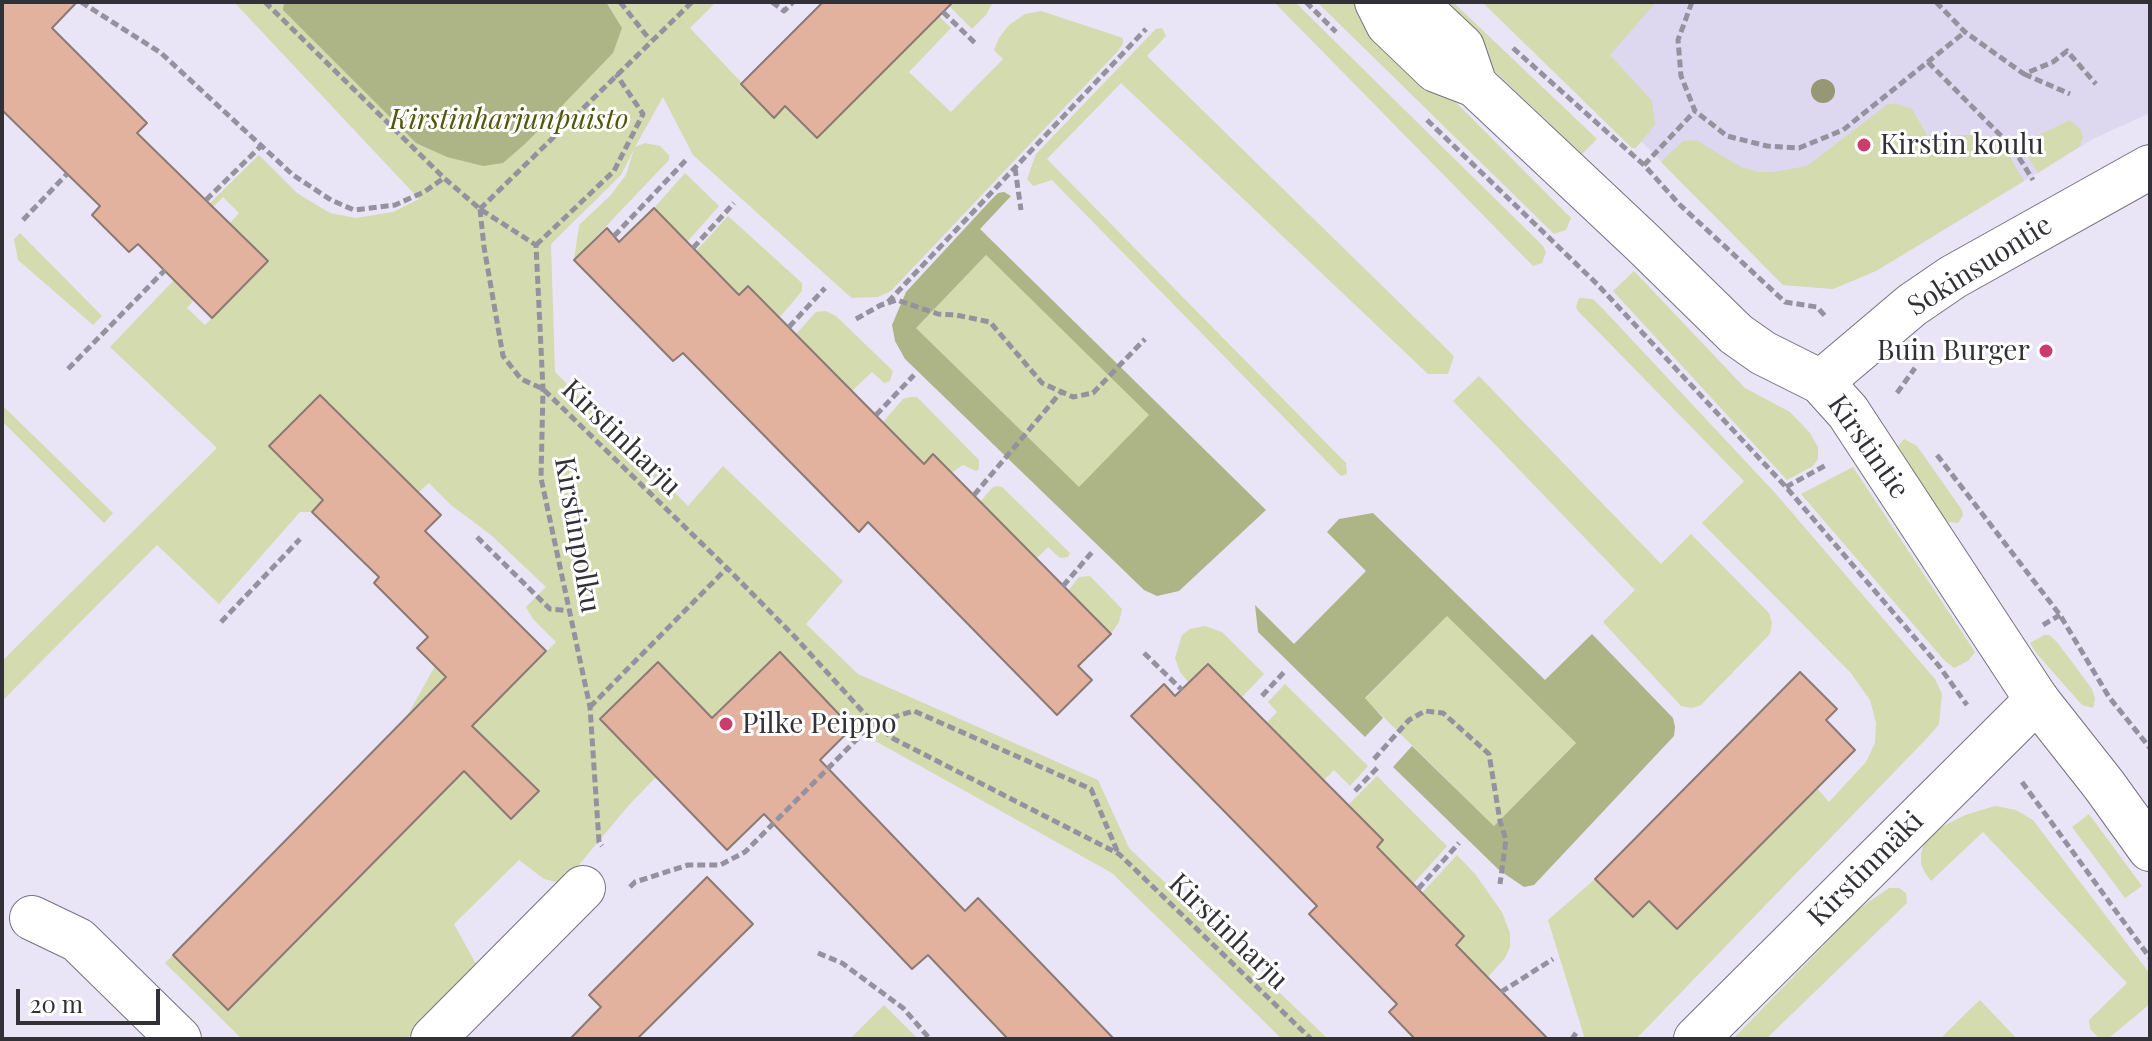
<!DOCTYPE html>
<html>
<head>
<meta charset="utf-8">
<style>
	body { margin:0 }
	#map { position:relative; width:2152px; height:1041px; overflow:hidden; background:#e9e5f6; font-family:"Playfair Display",serif }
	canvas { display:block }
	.frame { position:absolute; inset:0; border:4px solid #333138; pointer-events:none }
	.scale { position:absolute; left:16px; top:989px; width:144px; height:36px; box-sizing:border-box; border:4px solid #333138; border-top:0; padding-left:10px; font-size:24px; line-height:28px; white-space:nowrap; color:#333138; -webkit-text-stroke:6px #fff; paint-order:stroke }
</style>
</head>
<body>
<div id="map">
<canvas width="2152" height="1041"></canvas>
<div class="frame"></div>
<div class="scale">20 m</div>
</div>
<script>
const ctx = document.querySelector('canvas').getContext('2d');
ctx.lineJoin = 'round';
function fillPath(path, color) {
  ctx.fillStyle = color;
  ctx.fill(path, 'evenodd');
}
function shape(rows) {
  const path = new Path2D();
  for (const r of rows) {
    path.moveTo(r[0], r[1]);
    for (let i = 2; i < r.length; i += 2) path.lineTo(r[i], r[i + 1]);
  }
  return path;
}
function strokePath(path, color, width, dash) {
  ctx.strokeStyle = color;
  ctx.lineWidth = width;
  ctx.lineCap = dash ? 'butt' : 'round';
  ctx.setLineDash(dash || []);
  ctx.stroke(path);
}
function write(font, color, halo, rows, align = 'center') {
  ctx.font = font + ' "Playfair Display",serif';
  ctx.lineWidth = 6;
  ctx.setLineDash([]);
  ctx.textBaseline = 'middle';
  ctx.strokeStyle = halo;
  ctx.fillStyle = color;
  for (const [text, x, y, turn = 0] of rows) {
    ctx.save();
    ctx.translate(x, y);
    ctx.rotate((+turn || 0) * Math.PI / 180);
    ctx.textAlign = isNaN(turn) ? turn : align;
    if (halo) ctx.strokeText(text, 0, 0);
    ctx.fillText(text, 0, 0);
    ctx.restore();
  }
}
fillPath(shape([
	[1530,2,2150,2,2150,113,2093,139,1876,271,1833,289,1783,285,1642,142,1604,74]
]), '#ddd8f0');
fillPath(shape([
	[234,2,716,2,690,28,774,117,785,106,817,138,939,16,951,28,909,72,951,112,1003,59,994,50,999,38,1009,25,1025,14,1041,11,1123,38,1123,44,1117,52,891,291,878,297,852,298,847,294,693,155,663,97,635,147,645,143,660,146,669,155,669,160,574,260,579,225,610,196,626,175,634,149,621,175,551,244,555,372,688,506,723,466,843,581,806,624,858,674,1098,780,1129,848,1328,1039,1282,1039,1112,873,852,728,780,653,712,717,658,662,600,719,656,777,629,805,567,879,556,882,544,879,519,860,454,924,476,964,468,977,406,1039,242,1039,165,963,173,955,229,1010,462,773,406,718,435,666,444,658,492,706,556,642,533,619,526,607,546,587,491,535,451,505,429,483,419,492,321,395,269,446,323,500,312,512,300,512,219,604,157,545,2,701,2,661,217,448,110,347,174,280,194,300,187,308,205,325,267,262,229,224,239,213,223,197,213,207,209,204,259,155,297,193,330,213,356,218,393,212,419,199],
	[953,2,993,2,986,15,972,29,949,6],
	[1274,2,1295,2,1543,246,1546,252,1542,263,1533,266],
	[1317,2,1356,2,1571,218,1566,230,1554,234],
	[1422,2,1453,2,1597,139,1582,154],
	[1482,2,1656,2,1610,55,1652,101,1655,125,1636,148,1632,148],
	[1162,28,1166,36,1147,56,1454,356,1448,374,1428,374,1121,83,1047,159,1346,463,1347,474,1341,476,1052,180,1033,186,1027,179,1036,154,1148,37,1156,29],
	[1888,104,1898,104,1912,109,1933,146,1957,135,1975,135,1994,143,2006,151,2024,181,1876,271,1833,289,1783,285,1661,162,1683,141,1696,140,1741,167,1759,172,1774,172,1807,166],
	[2070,120,2081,130,2083,138,2079,147,2038,173,2020,144],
	[685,173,719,206,687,242,654,208],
	[728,216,802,283,802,291,780,317,748,286,739,295,696,251],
	[20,233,102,316,93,325,18,260,14,239],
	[986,255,1150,415,1079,488,915,327],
	[1634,271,1745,388,1790,412,1810,433,1818,447,1818,459,1813,466,1787,480,1613,291],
	[1579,298,1593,299,1604,310,1776,494,1935,679,1942,694,1939,724,1929,736,1636,1039,1582,1039,1584,1036,1548,920,1595,879,1633,917,1649,901,1677,929,1817,788,1829,802,1866,762,1875,743,1876,723,1870,700,1850,672,1702,523,1744,481,1578,311,1576,307],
	[826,311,836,316,893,371,890,381,884,383,872,372,852,391,796,334,816,312],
	[1479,376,1661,564,1691,534,1769,613,1772,623,1770,634,1701,705,1692,708,1681,706,1603,622,1635,590,1453,401],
	[911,397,917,397,979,460,979,469,976,471,963,465,951,473,933,455,924,464,883,422,903,399],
	[2,405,113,513,104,523,2,421],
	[1904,439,1917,446,1962,510,1963,516,1958,523,1948,522,1942,517,1898,446],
	[1853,467,1975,652,1968,661,1954,668,1944,660,1801,494],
	[997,486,1002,487,1070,553,1068,557,1060,558,1048,547,1036,559,980,502,992,488],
	[1090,576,1122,609,1119,622,1111,634,1068,591,1079,577],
	[1447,615,1576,743,1494,826,1365,699],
	[1205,626,1222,632,1264,674,1241,698,1209,664,1189,683,1180,672,1175,658,1182,635,1190,629],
	[2044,635,2049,635,2057,642,2092,689,2095,699,2093,708,2082,705,2037,654,2030,643],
	[1285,684,1368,766,1350,786,1334,770,1324,780,1267,722,1277,712,1268,702],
	[1377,776,1447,846,1413,884,1377,847,1383,840,1349,804],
	[1995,806,2016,810,2033,820,2150,974,2150,1004,2110,1037,2099,1038,2090,1029,2089,1020,2127,983,1983,832,1931,881,1925,873,1921,864,1921,854,1924,843,1936,830,1965,815],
	[2089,814,2142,886,2125,898,2072,827],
	[1457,855,1475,874,1502,912,1510,933,1510,947,1505,958,1487,978,1456,945,1464,936,1422,893],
	[1889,888,1899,888,1906,893,1907,903,1766,1039,1733,1039,1860,908],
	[1980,1000,2017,1039,1940,1039,1964,1015],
	[884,1005,918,1039,850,1039]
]), '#d4dbaf');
fillPath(shape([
	[284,2,606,2,622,28,613,53,526,143,503,163,483,166,447,157,416,143,283,10],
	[1004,192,1011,196,980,229,1266,510,1179,591,1157,596,1144,590,905,359,895,341,892,325,906,292,991,200,998,193],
	[986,255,1149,415,1079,487,916,328],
	[1373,513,1545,680,1592,634,1673,718,1675,727,1674,736,1534,885,1524,887,1499,870,1393,767,1412,746,1494,826,1576,743,1447,616,1365,698,1383,718,1365,737,1258,632,1255,605,1294,644,1366,571,1327,532,1339,519]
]), '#adb486');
const building = shape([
	[2,2,77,2,52,28,147,123,137,133,268,261,212,318,138,244,129,252,92,215,100,206,2,110,2,2],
	[823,2,953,2,817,138,785,106,774,118,741,84,823,2],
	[654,208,739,295,748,286,924,464,933,454,1111,634,1078,666,1092,680,1057,715,868,522,859,532,683,353,673,361,574,260,607,228,619,242,654,208],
	[320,395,441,515,425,531,546,651,472,726,539,791,511,819,464,771,228,1010,173,955,446,677,417,648,428,637,374,583,379,577,312,512,323,500,269,446,320,395],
	[780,652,852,728,820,760,965,911,978,898,1114,1039,1008,1039,928,955,912,969,764,814,727,850,600,719,658,662,712,718,780,652],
	[1208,664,1383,840,1377,847,1464,936,1456,945,1548,1039,1415,1039,1389,1012,1397,1004,1309,914,1317,906,1131,716,1164,684,1175,696,1208,664],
	[1800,672,1837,709,1826,720,1855,750,1677,929,1649,901,1633,917,1595,879,1800,672],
	[707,877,753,924,637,1039,570,1039,601,1007,589,995,707,877]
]);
fillPath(building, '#e3b29e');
strokePath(building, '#8b7a74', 2);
const street = shape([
	[1821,382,1912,305,1953,277,2150,167],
	[32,918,78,940,179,1039],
	[433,1039,583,888],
	[1696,1039,2037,700]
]);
const secondary = shape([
	[1377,2,1388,24,1436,70,1475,85,1643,243,1736,334,1763,353,1821,382,1848,412,2037,700,2104,785,2150,849],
	[1414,2,1462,47,1475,85]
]);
strokePath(street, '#757281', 46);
strokePath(secondary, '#757281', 46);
strokePath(shape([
	[81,2,161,53,293,175,331,200,354,210,395,205,424,192,444,178],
	[265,2,444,178,480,209,536,245,543,389,541,478,590,707,599,842,602,846],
	[620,2,650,40],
	[772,2,784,11,793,2],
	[1306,2,1336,32],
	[1692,2,1678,40,1681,76,1695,111,1727,136,1767,146,1799,148,1843,130,1965,32],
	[1936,2,1965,32,2024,74,2053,62,2067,51,2096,84],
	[943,12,975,43],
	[1513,48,1644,165,1679,204,1785,302,1817,307,1826,317],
	[1928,62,2013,148,2033,180],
	[2024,74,2070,94],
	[1427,120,1597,284,1786,487,1939,666,1967,705],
	[1644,165,1695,111],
	[1015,168,1021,210],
	[206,200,262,145],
	[480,209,484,247,503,356,521,379,543,389,727,568,795,637,873,723,894,739,1119,854,1311,1039],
	[480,209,692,2],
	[23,220,67,174],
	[614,236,687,159],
	[536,245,614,171,643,114,616,74],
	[693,248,734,203],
	[888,302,1146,29],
	[856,319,881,305,897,300,938,314,956,315,990,322,1042,383,1073,397,1093,393,1145,339],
	[789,327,825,288],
	[68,369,165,270],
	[1897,393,1915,368],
	[876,415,914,375],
	[1937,455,2060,615,2109,697,2150,748],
	[1786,487,1828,464],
	[974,495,1061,392],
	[477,537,550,609,570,611],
	[1063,586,1093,551],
	[221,622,300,539],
	[2043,625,2060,615],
	[1144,653,1182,690],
	[1262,696,1285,671],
	[590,707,727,568],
	[1374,759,1409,720,1425,711,1443,713,1489,754,1500,821,1506,840,1500,884],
	[2022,782,2150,958],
	[1355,791,1380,765],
	[630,887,635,882,688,865,720,865,745,852,873,723,914,711,1091,789,1118,853],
	[1418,889,1459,843],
	[818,953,842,963,903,1008,930,1039],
	[1501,992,1553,959],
	[1572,1039,1576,1033]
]), '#95929f', 5, [8, 4]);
strokePath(street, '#fff', 44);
strokePath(secondary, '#fff', 44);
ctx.fillStyle = '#959775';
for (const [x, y] of [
	[1823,91]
]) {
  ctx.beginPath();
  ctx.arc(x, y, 12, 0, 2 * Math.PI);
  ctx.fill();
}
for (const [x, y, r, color] of [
	[1864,145,8,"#ca3d6f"],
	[2046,351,8,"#ca3d6f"],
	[726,724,8,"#ca3d6f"]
]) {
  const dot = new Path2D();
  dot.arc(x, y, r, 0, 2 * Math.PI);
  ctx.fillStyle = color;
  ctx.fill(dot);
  strokePath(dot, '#fff', 3);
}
write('italic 28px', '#51580c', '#fff', [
	["Kirstinharjunpuisto",509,120]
]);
write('28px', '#333138', '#fff', [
	["Kirstin koulu",1880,145],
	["Buin Burger",2030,351,"right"],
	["Pilke Peippo",742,724]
], 'left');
write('28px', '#333138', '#fff', [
	["Sokinsuontie",1980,266,-32],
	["Kirstinharju",621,438,44],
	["Kirstintie",1868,447,55],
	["Kirstinpolku",577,535,80],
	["Kirstinmäki",1866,869,-45],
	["Kirstinharju",1228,932,44]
]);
</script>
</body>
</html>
